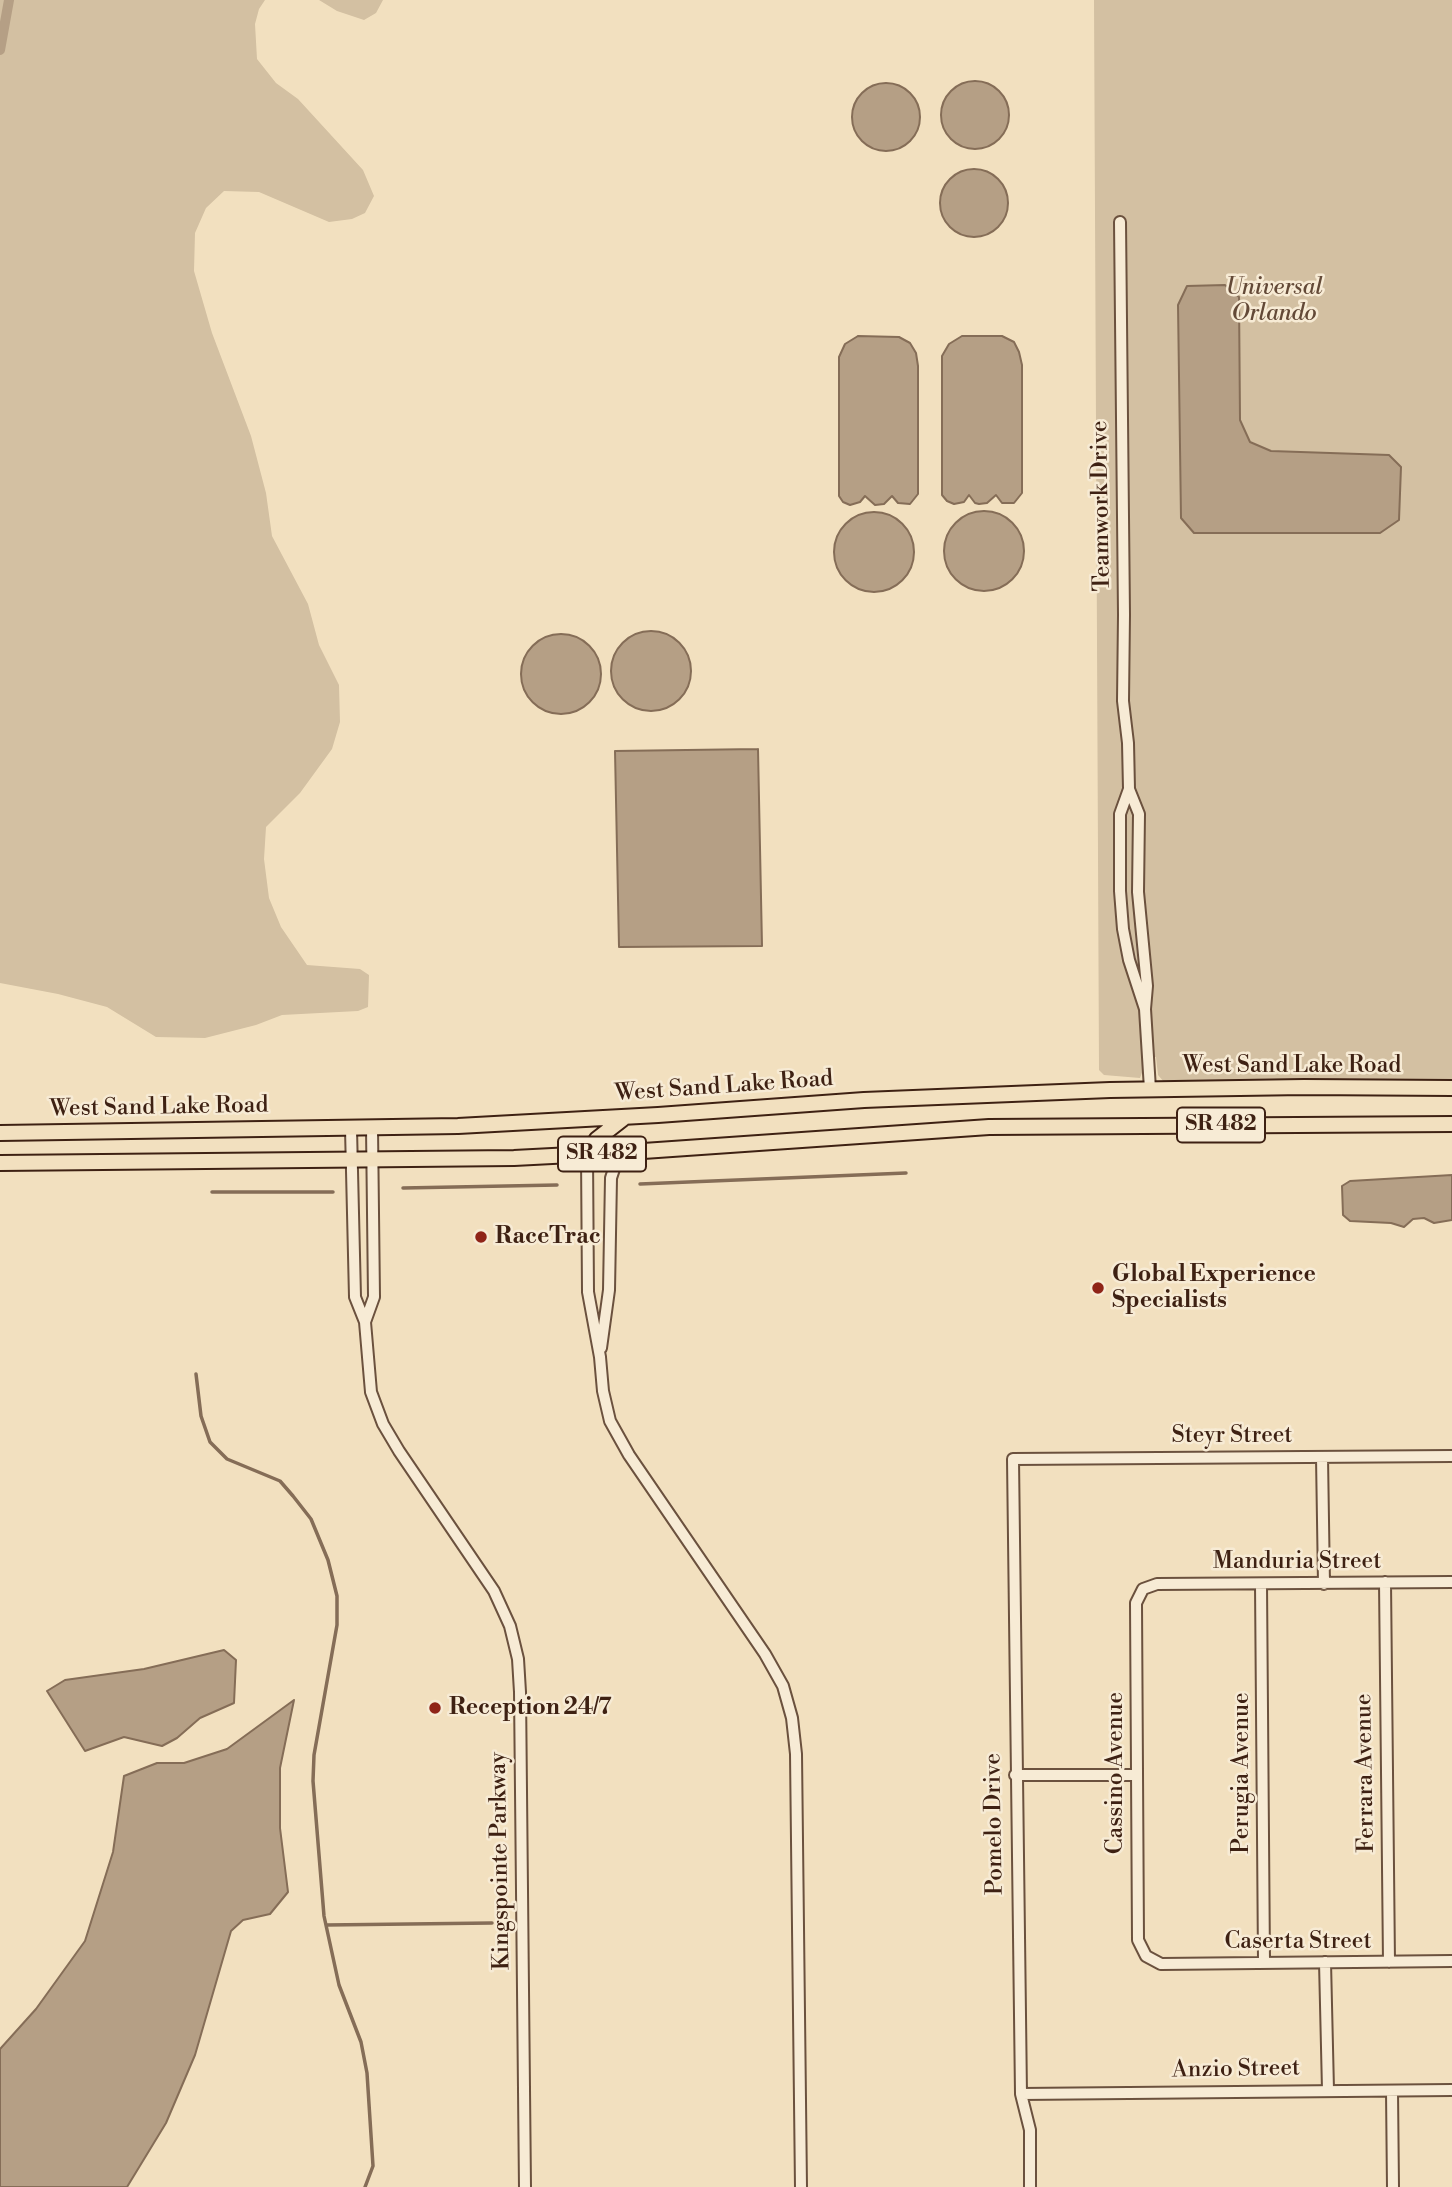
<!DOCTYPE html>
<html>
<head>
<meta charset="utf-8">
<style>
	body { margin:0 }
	canvas { display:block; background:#f2e0bf }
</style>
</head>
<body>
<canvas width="1452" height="2187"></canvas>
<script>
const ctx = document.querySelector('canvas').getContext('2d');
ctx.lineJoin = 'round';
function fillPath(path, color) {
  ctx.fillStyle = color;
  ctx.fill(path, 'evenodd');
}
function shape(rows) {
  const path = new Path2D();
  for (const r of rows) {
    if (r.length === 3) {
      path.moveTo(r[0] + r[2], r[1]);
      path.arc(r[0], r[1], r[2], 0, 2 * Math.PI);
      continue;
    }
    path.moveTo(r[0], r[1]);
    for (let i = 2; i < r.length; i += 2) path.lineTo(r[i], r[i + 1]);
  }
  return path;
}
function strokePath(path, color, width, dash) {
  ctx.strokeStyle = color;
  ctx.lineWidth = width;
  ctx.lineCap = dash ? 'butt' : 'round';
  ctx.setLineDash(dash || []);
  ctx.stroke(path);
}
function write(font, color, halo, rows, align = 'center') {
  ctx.font = font + ' "Libre Bodoni",serif';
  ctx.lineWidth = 5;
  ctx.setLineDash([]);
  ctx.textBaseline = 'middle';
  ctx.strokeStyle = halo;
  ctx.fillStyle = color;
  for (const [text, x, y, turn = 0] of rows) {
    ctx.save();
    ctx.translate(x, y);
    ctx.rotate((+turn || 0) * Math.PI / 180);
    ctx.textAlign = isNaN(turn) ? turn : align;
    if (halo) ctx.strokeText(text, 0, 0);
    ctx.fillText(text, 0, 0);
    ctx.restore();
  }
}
fillPath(shape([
	[0,0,265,0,259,9,255,24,257,59,276,83,298,99,363,170,374,196,365,213,352,219,329,222,259,192,224,191,206,208,195,233,194,271,212,333,251,436,266,493,272,536,308,604,319,645,339,685,340,722,332,749,300,793,266,827,264,859,269,898,281,927,307,965,360,969,369,975,368,1007,358,1011,282,1015,256,1025,205,1038,156,1037,107,1007,58,994,0,983],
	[319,0,383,0,376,13,364,20,337,11],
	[1094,0,1452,0,1452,1080,1164,1082,1158,1075,1156,1057,1142,1057,1143,1070,1140,1078,1104,1075,1099,1070]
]), '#d3c0a2');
const water = shape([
	[975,115,34],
	[886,117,34],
	[974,203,34],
	[1225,285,1239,297,1240,420,1250,442,1271,451,1389,455,1401,467,1399,520,1380,533,1194,533,1181,518,1178,305,1187,286,1225,285],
	[858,336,899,337,910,343,916,353,918,366,918,494,910,504,898,503,892,496,884,504,875,505,865,496,860,502,850,505,843,502,839,496,839,357,845,344,858,336],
	[962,336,1002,336,1014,342,1019,352,1022,365,1022,493,1014,503,1002,503,996,495,987,503,979,504,975,503,969,495,964,502,954,504,947,501,942,495,942,356,949,344,962,336],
	[984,551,40],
	[874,552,40],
	[651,671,40],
	[561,674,40],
	[758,749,762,946,619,947,615,751,758,749],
	[1452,1175,1452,1220,1434,1223,1424,1218,1413,1219,1404,1227,1391,1223,1350,1221,1343,1215,1342,1186,1350,1181,1452,1175],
	[224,1650,236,1660,234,1703,200,1718,177,1738,162,1746,124,1737,85,1751,47,1691,65,1680,144,1669,224,1650],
	[294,1700,280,1768,280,1828,288,1892,270,1914,243,1920,231,1931,195,2055,166,2123,127,2187,0,2187,0,2049,36,2009,85,1941,113,1852,124,1776,157,1763,184,1763,227,1749,294,1700]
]);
fillPath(water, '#b59f85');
strokePath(water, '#856d57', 2);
strokePath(shape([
	[640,1184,906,1173],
	[403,1188,557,1185],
	[212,1192,333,1192],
	[196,1374,201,1416,210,1442,227,1459,280,1481,293,1496,311,1519,328,1560,337,1596,337,1625,314,1755,313,1781,324,1916,339,1985,361,2042,367,2073,373,2166,365,2187],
	[326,1925,492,1923]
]), '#856d57', 3.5);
strokePath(shape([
	[0,50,9,0]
]), '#b59f85', 10);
const minor = shape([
	[1120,222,1124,615,1123,701,1128,743,1129,789,1120,814,1120,891,1123,929,1129,960,1145,1009],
	[1129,789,1139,814,1138,892,1147,986,1145,1009,1150,1089],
	[351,1129,355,1297,365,1322,371,1392,383,1424,399,1451,494,1591,510,1626,518,1659,520,1692,525,2187],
	[587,1155,588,1292,600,1357,603,1391,610,1421,629,1455,765,1654,783,1686,792,1718,796,1754,801,2187],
	[365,1322,374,1297,372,1128],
	[601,1348,609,1290,611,1178,615,1166,629,1152],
	[1322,1457,1324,1584],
	[1385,1582,1389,1962],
	[1452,1582,1157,1584,1143,1589,1136,1603,1138,1940,1146,1956,1161,1964,1452,1961],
	[1261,1584,1264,1962],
	[1015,1775,1137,1775],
	[1325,1962,1328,2090],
	[1392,2091,1393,2187],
	[1021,2094,1452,2090],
	[1030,2187,1030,2130,1021,2094,1013,1459,1452,1456]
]);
const major = shape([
	[0,1133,458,1126,658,1115,864,1100,1110,1090,1304,1087,1452,1088],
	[587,1155,597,1139,624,1118],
	[0,1163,514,1158,629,1152,989,1127,1452,1124]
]);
strokePath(minor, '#6b513e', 14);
strokePath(major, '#3e2113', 18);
strokePath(minor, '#f7ebd5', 10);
strokePath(major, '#f2e0bf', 14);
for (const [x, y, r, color] of [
	[481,1237,7,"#8f2418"],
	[1098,1288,7,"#8f2418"],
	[435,1708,7,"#8f2418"]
]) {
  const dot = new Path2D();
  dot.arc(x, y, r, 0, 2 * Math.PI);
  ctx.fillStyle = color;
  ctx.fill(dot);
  strokePath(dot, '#f7ebd5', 2.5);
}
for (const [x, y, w] of [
	[1221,1125,88],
	[602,1154,88]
]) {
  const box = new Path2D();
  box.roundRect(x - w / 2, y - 17.5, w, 35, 5);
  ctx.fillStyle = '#f7ebd5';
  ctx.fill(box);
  strokePath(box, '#3e2113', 2);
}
write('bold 21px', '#3e2113', null, [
	["SR 482",1221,1125],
	["SR 482",602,1154]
]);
write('italic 23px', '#634937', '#f7ebd5', [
	["Universal",1274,288],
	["Orlando",1274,314]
]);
write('23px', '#3e2113', '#f7ebd5', [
	["Teamwork Drive",1102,506,-91],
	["West Sand Lake Road",1292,1066],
	["West Sand Lake Road",724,1087,-4],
	["West Sand Lake Road",159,1108,-1],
	["Steyr Street",1232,1436],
	["Manduria Street",1297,1562],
	["Cassino Avenue",1116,1773,-90],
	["Perugia Avenue",1242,1773,-90],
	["Ferrara Avenue",1366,1773,-91],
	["Pomelo Drive",995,1824,-91],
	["Kingspointe Parkway",501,1861,-91],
	["Caserta Street",1298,1942],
	["Anzio Street",1236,2070,-1]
]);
write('bold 23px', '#3e2113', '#f7ebd5', [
	["RaceTrac",495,1237],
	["Global Experience",1112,1275],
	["Specialists",1112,1301],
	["Reception 24/7",449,1708]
], 'left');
</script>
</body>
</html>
